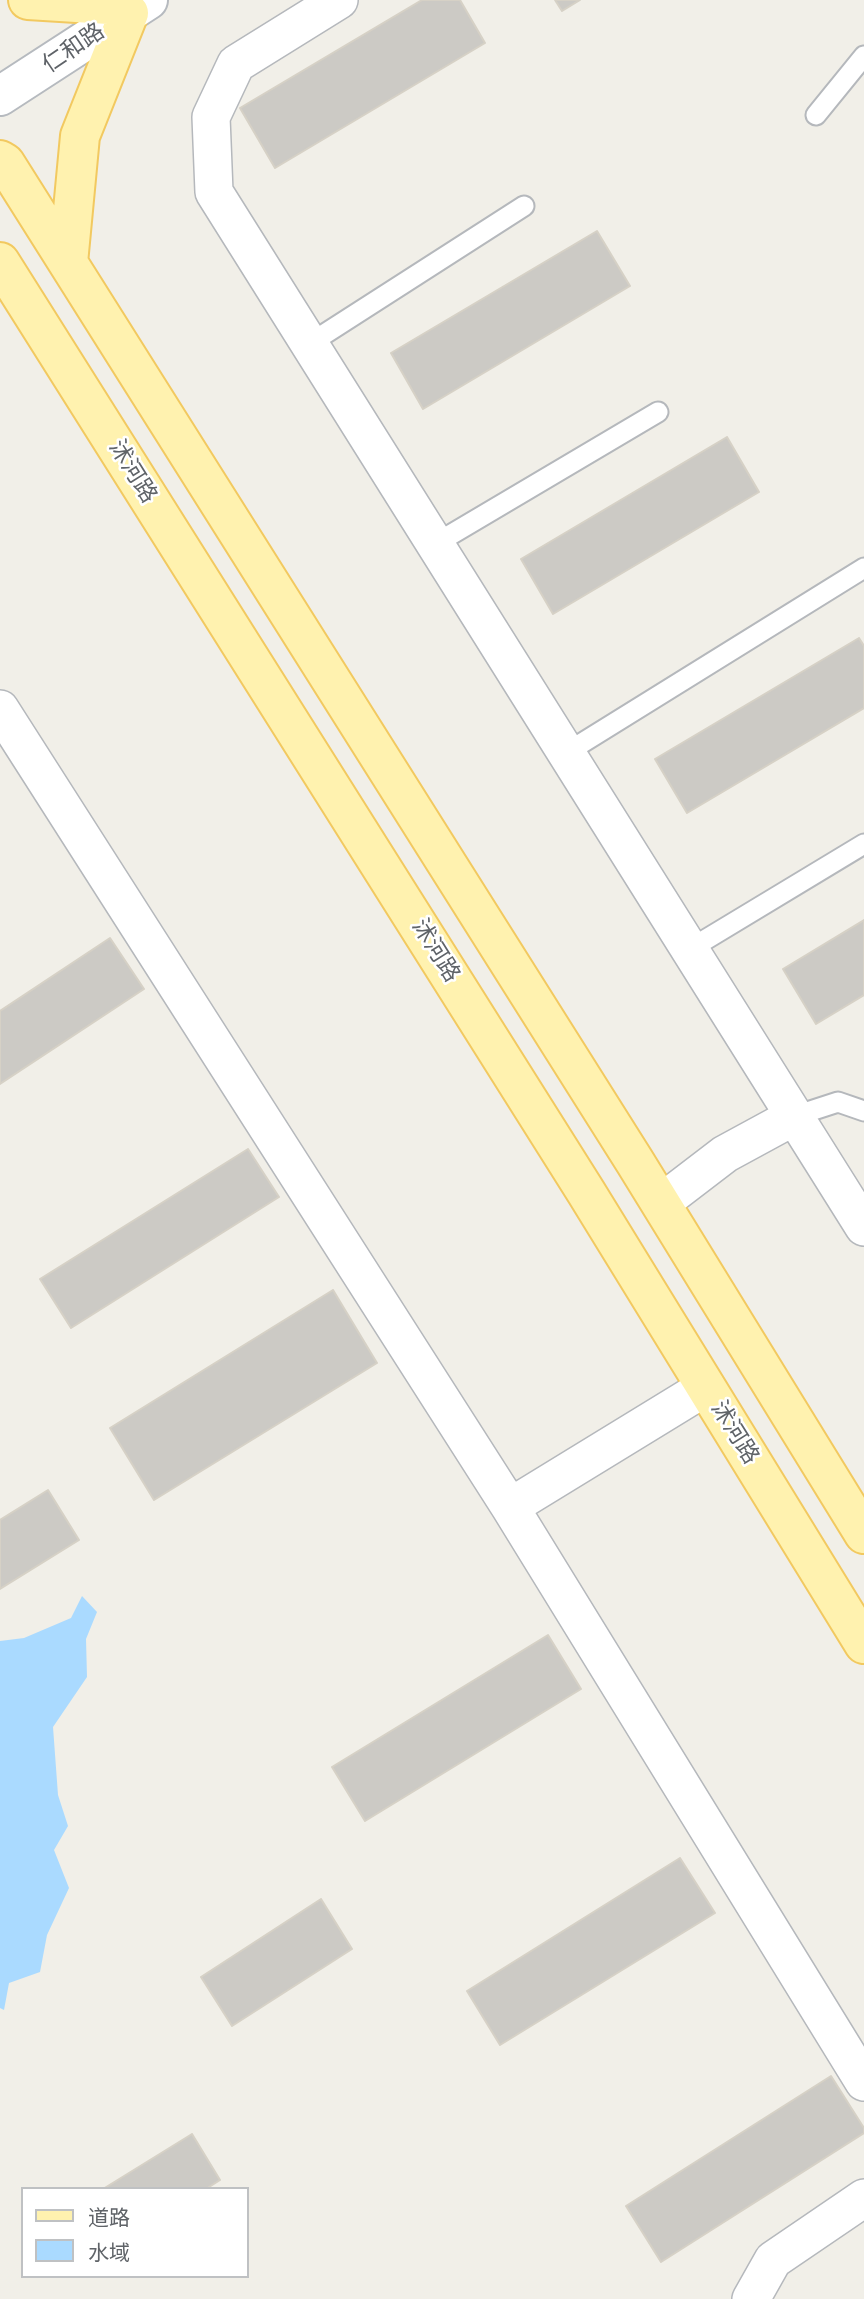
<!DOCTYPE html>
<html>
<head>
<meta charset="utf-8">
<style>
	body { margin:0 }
	#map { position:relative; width:864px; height:2299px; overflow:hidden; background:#f1efe8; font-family:"DejaVu Sans","Noto Sans SC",sans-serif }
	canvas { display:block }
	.legend { position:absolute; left:21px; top:2187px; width:228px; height:91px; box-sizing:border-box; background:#fff; border:2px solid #bfc1c3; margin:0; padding:9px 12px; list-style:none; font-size:21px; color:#5f6368 }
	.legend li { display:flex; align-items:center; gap:14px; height:35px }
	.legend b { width:35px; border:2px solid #bfc1c3 }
</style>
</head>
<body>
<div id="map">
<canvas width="864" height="2299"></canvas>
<ul class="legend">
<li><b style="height:9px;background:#fff2af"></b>道路</li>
<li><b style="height:19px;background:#aadaff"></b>水域</li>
</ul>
</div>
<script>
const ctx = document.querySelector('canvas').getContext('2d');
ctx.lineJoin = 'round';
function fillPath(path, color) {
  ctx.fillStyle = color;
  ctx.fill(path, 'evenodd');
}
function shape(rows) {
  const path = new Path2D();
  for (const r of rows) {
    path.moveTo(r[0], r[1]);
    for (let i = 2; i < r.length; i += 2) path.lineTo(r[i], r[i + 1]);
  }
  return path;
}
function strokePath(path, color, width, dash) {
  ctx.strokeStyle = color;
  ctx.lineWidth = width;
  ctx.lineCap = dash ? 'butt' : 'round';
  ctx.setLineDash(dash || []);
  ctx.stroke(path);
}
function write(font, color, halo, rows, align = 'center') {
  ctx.font = font + ' "DejaVu Sans","Noto Sans SC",sans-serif';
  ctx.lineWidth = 5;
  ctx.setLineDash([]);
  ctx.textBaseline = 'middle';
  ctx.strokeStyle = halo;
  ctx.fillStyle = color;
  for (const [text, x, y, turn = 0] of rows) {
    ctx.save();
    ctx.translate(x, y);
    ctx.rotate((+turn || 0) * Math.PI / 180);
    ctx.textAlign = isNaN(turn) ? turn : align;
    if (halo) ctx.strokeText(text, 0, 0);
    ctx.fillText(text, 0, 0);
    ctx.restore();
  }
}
fillPath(shape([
	[82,1596,97,1612,86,1639,87,1677,53,1727,58,1795,68,1826,54,1850,69,1888,47,1935,40,1972,9,1983,4,2010,0,2008,0,1641,24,1638,71,1618]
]), '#aadaff');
const building = shape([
	[422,0,460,0,485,43,275,168,240,108,422,0],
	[555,0,580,0,562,11,555,0],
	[597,231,630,286,423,409,391,353,597,231],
	[727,437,759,492,553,614,521,559,727,437],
	[859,638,864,646,864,708,687,813,655,759,859,638],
	[864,920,864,995,816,1024,783,969,864,920],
	[110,938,144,989,0,1084,0,1011,110,938],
	[248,1149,279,1197,71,1328,40,1279,248,1149],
	[333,1290,377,1363,154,1500,110,1428,333,1290],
	[48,1490,79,1540,0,1589,0,1520,48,1490],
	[548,1635,581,1689,365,1821,332,1767,548,1635],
	[680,1858,715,1913,500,2045,467,1991,680,1858],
	[321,1899,352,1949,232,2026,201,1977,321,1899],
	[831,2076,864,2128,864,2133,661,2262,626,2206,831,2076],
	[192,2134,220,2180,206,2189,103,2189,192,2134]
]);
fillPath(building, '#cccac5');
strokePath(building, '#d6d1c6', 2);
const lane = shape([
	[816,115,864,56],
	[309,344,524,206],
	[435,544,658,412],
	[566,753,864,568],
	[690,949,864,844],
	[795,1116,838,1102,864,1111]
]);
const street = shape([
	[339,0,236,64,211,117,214,192,864,1227],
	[0,709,510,1507,864,2082],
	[661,1203,725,1154,795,1116],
	[510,1507,706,1387],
	[751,2299,773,2260,864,2198]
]);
const secondary = shape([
	[0,96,148,0]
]);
const primary = shape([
	[28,0,109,5],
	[0,160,5,163,635,1162,864,1534],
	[0,262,586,1192,864,1644],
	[68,263,80,136,129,13]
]);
strokePath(lane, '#b5b8bc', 23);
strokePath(street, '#b5b8bc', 40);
strokePath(secondary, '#b6babf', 42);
strokePath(primary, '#f2c960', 42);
strokePath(lane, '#fff', 19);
strokePath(street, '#fff', 37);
strokePath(secondary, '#fff', 38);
strokePath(primary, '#fff2af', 38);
write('23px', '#5f6368', '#fff', [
	["仁和路",74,49,-34],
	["沭河路",132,472,58],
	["沭河路",435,951,58],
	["沭河路",734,1433,58]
]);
</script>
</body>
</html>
